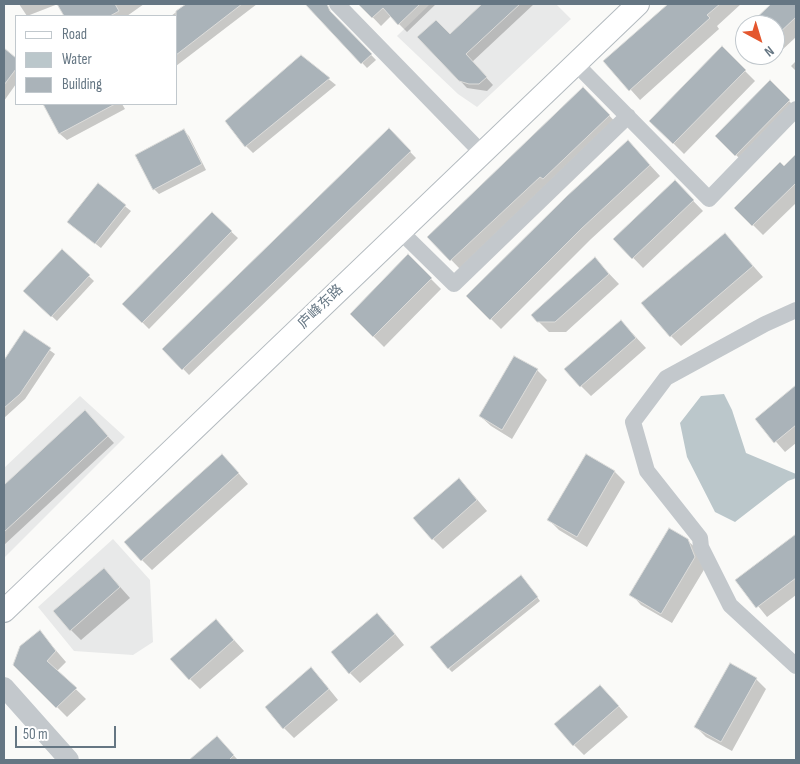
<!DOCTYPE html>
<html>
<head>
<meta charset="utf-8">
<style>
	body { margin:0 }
	#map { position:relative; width:800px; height:764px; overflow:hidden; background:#fafaf8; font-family:"Sofia Sans Condensed",sans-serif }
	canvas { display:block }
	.frame { position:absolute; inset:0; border:5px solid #657683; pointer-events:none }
	.legend { position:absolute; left:15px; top:15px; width:162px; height:90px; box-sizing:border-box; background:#fff; border:1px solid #c1c8cd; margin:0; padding:6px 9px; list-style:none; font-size:15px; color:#657683 }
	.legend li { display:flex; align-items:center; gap:10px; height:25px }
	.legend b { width:25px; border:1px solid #c1c8cd }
	.north { position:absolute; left:735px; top:15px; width:50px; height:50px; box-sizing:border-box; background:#fff; border:1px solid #c1c8cd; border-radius:50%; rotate:141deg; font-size:14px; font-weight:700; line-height:20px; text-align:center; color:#657683 }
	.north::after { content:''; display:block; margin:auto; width:18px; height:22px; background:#e4572e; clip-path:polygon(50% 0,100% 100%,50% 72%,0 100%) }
	.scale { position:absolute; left:15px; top:726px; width:101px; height:22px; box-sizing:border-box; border:2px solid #657683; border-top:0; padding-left:6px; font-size:15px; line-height:18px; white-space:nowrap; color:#657683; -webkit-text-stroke:4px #fff; paint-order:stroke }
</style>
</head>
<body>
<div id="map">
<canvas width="800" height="764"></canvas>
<div class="frame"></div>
<ul class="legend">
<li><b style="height:6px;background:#fff"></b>Road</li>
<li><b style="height:14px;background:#bbc7cb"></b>Water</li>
<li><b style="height:14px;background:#aab3b9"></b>Building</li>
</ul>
<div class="north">N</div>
<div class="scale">50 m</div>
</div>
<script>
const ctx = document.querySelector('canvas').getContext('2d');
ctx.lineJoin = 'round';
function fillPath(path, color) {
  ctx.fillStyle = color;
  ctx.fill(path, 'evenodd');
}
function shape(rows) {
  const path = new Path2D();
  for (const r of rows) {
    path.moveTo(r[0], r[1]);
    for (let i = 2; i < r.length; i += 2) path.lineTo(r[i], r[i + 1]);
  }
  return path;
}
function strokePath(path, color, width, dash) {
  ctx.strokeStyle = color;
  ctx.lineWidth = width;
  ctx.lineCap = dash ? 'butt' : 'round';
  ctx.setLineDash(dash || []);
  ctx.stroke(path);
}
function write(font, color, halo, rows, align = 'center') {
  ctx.font = font + ' "Sofia Sans Condensed","Noto Sans SC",sans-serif';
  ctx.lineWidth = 5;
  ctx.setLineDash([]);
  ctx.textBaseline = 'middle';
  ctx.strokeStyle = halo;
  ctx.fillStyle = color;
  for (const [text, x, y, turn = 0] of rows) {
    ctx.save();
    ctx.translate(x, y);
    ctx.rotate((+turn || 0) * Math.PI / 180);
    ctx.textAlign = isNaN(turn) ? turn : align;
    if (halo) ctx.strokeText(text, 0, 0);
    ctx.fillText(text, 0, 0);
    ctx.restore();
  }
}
fillPath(shape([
	[430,4,556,4,571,19,477,107,458,94,397,36],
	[80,396,125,437,4,558,4,468],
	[113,539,150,580,153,642,133,655,74,651,38,607]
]), '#e8e9e9');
fillPath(shape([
	[724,394,732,410,746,453,796,474,796,478,788,481,735,522,715,512,687,457,680,423,701,396]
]), '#bbc7cb');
fillPath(shape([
	[19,4,144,4,127,16,65,16,58,4,27,16],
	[187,4,257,4,176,66,176,16,171,16],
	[307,4,326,4,335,18,376,60,367,68],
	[360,4,436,4,407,32,391,16,381,26],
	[483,4,534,4,472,62,493,85,487,91,467,88,419,37,450,35],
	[670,4,741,4,717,26,719,29,640,100,605,61],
	[773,4,796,4,796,37,781,51,775,46,775,25,755,25,753,23],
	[722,48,755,81,684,154,651,121],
	[4,50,16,59,16,84,4,101],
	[301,57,336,85,253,153,246,146],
	[796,61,796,71,791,66],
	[770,82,796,108,746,165,717,136],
	[594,99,619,126,461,270,429,237],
	[44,104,122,104,125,109,67,140,60,134],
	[389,130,416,158,189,375,164,349],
	[184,131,189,136,206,170,159,194,154,189],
	[638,152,660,176,591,239,501,329,468,296],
	[796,156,796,203,763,235,736,208],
	[675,182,703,211,643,268,615,239],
	[98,185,131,211,101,248,74,227],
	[212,214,238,238,149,329,124,304],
	[725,234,763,277,681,346,671,336],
	[62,251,94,281,57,321,25,291],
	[408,256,441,289,384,347,351,314],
	[595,259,619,284,566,332,549,332,538,321],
	[621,321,646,348,591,396,581,386],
	[24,332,55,354,25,399,4,418,4,362],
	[537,370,547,380,512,439,491,426,480,416],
	[796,387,796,443,785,452,757,420],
	[85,412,114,443,4,545,4,487],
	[586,456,615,472,625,482,587,547,559,530,549,520],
	[232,466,248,484,152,570,142,560],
	[469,490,487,511,443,549,433,539],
	[796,536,796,595,767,617,737,580],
	[687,540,698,550,705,568,672,623,641,605,631,594],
	[524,579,540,601,452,672,449,669],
	[114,580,130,598,81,640,71,630],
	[387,624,404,645,360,683,350,673],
	[226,631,244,651,200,689,190,679],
	[40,632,66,662,57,671,86,699,67,717,15,665],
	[321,679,338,700,294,738,284,728],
	[756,679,766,689,732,751,706,737,696,727],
	[610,696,628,717,584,755,574,745],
	[217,737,237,759,190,760]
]), '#0003');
const building = shape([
	[57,4,115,4,119,11,110,16,64,16,57,4],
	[186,4,242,4,176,55,176,11,186,4],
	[305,4,327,4,330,11,372,54,361,64,305,4],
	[358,4,420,4,398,25,383,8,372,18,358,4],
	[482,4,520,4,466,54,487,77,479,84,469,84,459,81,417,37,436,20,450,34,482,4],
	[668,4,720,4,707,15,710,18,629,91,603,61,668,4],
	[771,4,796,4,796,17,775,37,775,25,749,25,771,4],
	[722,46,746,70,673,144,649,121,722,46],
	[4,48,16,58,16,69,4,85,4,48],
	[301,55,330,78,245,147,225,121,301,55],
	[770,80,790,100,735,156,715,136,770,80],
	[583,87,610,115,543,179,540,177,450,261,427,237,583,87],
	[43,104,115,104,59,134,43,104],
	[389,128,411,151,182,370,162,349,389,128],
	[184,129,202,164,153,190,135,155,184,129],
	[628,140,650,165,581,229,490,320,466,296,567,196,628,140],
	[796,154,796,183,752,226,734,208,780,162,784,166,796,154],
	[675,180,694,200,632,259,613,239,675,180],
	[98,183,126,205,95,244,67,222,98,183],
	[212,212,232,231,142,323,122,304,212,212],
	[725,233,753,266,670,337,641,303,725,233],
	[62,249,90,275,51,317,23,291,62,249],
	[408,254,432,278,373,337,350,314,408,254],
	[595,257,609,274,555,322,537,322,531,315,595,257],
	[621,320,636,338,580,387,564,369,621,320],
	[24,330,51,348,20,394,4,408,4,360,24,330],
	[514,356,538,369,502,430,479,416,514,356],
	[796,385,796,425,774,443,755,419,796,385],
	[85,410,108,436,4,532,4,485,85,410],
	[222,454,239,473,141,561,124,542,222,454],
	[586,454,615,471,577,537,547,520,586,454],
	[459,478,477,500,432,540,413,518,459,478],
	[669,528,688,539,695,557,661,614,629,595,669,528],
	[796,534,796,578,756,608,735,580,796,534],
	[104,568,120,587,70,631,53,611,104,568],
	[521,575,538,597,448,669,430,647,521,575],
	[377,613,395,634,349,674,331,652,377,613],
	[216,619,234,640,189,680,170,659,216,619],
	[40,630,56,651,47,661,77,688,56,708,13,665,20,646,40,630],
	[730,663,757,678,721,742,694,727,730,663],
	[311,667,329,689,283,729,265,707,311,667],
	[600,685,619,706,573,746,554,724,600,685],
	[217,736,234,755,229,760,189,760,217,736]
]);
fillPath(building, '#aab3b9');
strokePath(building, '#dcdcda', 1);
const secondary = shape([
	[4,611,638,4]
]);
strokePath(secondary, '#b3babf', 24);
strokePath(shape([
	[337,4,482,153],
	[576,64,709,199,796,109],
	[400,231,454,284,628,116],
	[796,310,765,324,666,378,633,422,647,471,700,538,701,547,730,605,796,666]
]), '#c3c8cc', 16);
strokePath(shape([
	[4,687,69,760]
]), '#c3c8cc', 20);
strokePath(secondary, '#fff', 22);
write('14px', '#657683', '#fff', [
	["庐峰东路",321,307,-44]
]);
</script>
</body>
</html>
